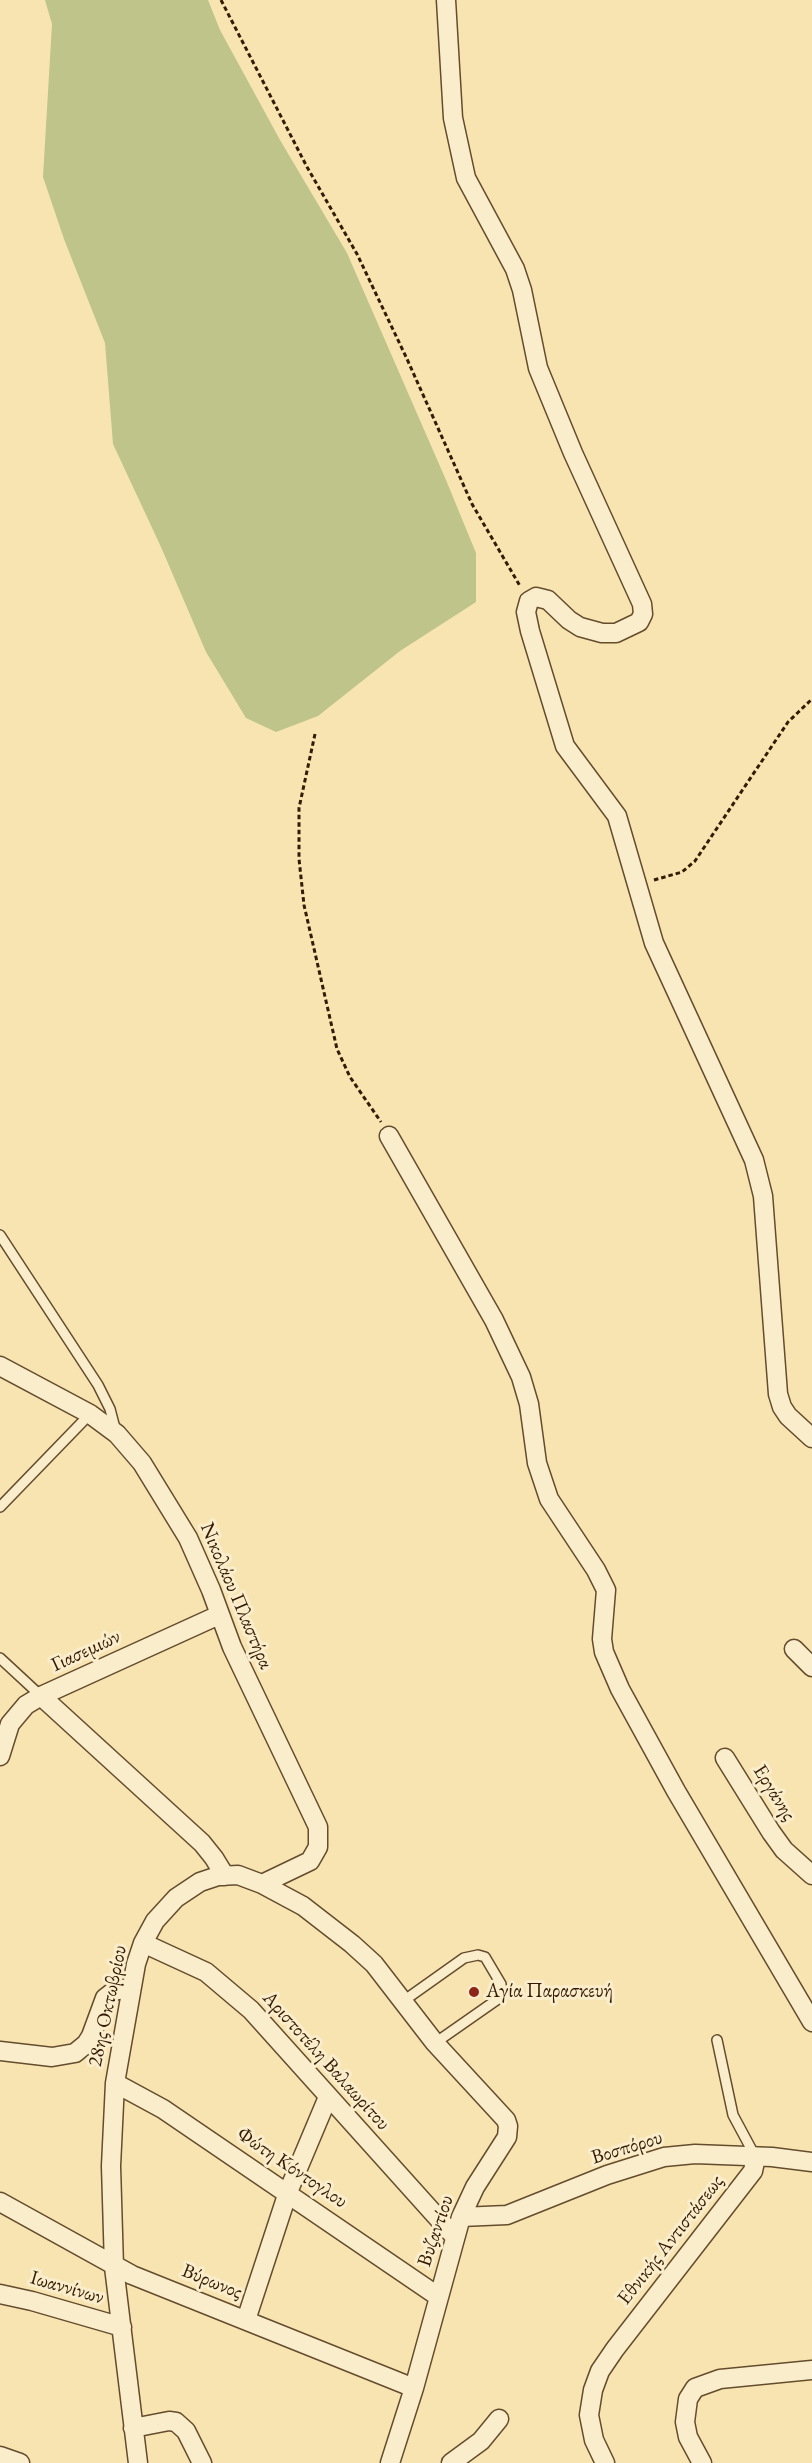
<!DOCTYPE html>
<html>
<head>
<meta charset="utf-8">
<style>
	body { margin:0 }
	canvas { display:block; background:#f7e4b1 }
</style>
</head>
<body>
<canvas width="812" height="2463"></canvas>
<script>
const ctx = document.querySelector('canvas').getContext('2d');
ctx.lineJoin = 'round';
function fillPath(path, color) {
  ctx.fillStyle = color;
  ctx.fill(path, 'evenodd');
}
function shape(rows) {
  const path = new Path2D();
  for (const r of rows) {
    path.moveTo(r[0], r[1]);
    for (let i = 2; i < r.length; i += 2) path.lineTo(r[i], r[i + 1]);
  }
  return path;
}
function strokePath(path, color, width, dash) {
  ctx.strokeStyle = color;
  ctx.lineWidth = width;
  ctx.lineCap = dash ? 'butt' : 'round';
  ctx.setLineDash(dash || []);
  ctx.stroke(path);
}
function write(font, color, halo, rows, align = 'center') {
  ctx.font = font + ' "EB Garamond",serif';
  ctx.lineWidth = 6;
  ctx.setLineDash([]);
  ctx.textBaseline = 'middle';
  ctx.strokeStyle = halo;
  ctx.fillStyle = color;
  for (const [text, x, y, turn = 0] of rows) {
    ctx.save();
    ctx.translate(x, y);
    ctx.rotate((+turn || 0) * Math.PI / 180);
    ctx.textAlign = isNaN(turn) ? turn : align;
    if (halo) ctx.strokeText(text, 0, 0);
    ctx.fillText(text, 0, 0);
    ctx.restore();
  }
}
fillPath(shape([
	[45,0,208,0,220,30,280,140,347,253,446,480,476,553,476,602,400,651,318,716,276,732,246,718,206,652,161,547,113,444,105,343,64,239,43,177,52,24]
]), '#bec48a');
const lane = shape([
	[0,1235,98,1385,110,1409,116,1432],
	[0,1507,90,1414],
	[0,1658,41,1696],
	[402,2002,464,1958,478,1955,485,1957,501,1984,501,1994,498,1999,435,2043],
	[717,2040,733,2115,755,2156]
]);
const street = shape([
	[446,0,453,118,466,178,515,269,522,290,538,368,573,453,642,604,643,614,639,622,616,633,602,633,580,627,569,620,548,600,536,597,529,601,526,612,530,631,565,746,617,816,654,943,754,1160,763,1196,778,1394,782,1407,788,1416,812,1438],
	[389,1136,494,1320,521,1377,529,1404,537,1463,549,1499,596,1570,606,1590,602,1639,604,1652,620,1689,676,1791,812,2022],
	[0,1366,90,1414,117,1434,142,1463,188,1538,211,1590,232,1647,318,1827,318,1847,310,1861,262,1884],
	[794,1649,812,1667],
	[41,1696,202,1843,214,1858,225,1876],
	[0,1756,10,1724,26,1705,41,1696,219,1615],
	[725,1758,771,1832,784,1850,812,1875],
	[143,1943,206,1972,251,2010,454,2236],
	[0,2051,52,2057,75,2053,86,2044,91,2036,105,1998,114,1991,132,1987],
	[115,2083,163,2109,439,2297],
	[0,2202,132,2275,414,2388],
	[461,2217,507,2215,607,2175,664,2157,695,2154,772,2157,812,2162],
	[0,2294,32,2301,122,2327],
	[246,2320,288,2192,328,2097],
	[133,2428,169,2421,176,2422,186,2431,202,2463],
	[0,2456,20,2463],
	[138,2463,114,2267,111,2166,115,2083,136,1964,143,1943,155,1921,176,1898,200,1882,218,1876,238,1875,262,1884,303,1906,352,1944,374,1964,435,2043,506,2120,508,2126,507,2137,475,2187,461,2217,414,2388,390,2463],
	[451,2463,481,2441,499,2419],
	[605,2463,594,2440,589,2415,593,2390,600,2371,615,2349,753,2171,756,2157],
	[702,2463,688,2437,685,2422,688,2399,695,2388,720,2379,812,2370]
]);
strokePath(lane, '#644c2d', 12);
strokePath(street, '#644c2d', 21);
strokePath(shape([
	[221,0,307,167,357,254,407,359,472,504,520,586],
	[315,734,299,808,299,859,304,905,337,1049,350,1077,381,1122],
	[654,880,682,872,695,861,788,722,812,699]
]), '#331a01', 3, [4.5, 3]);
strokePath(lane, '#faedcc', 9);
strokePath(street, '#faedcc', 18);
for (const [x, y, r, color] of [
	[474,1992,6,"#8f2418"]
]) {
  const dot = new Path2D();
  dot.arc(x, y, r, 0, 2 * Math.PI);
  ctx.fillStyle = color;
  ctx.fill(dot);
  strokePath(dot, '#faedcc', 2);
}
write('20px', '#331a01', '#faedcc', [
	["Νικολάου Πλαστήρα",236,1596,67],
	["Γιασεμιών",86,1651,-25],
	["Εργάνης",774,1793,58],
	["28ης Οκτωβρίου",108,2006,-78],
	["Αριστοτέλη Βαλαωρίτου",326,2061,48],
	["Βοσπόρου",627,2148,-17],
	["Φώτη Κόντογλου",292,2168,34],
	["Βυζαντίου",436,2231,-71],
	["Εθνικής Αντιστάσεως",671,2240,-52],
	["Βύρωνος",212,2282,22],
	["Ιωαννίνων",67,2288,16]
]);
write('20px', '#331a01', '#faedcc', [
	["Αγία Παρασκευή",486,1992]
], 'left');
</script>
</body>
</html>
